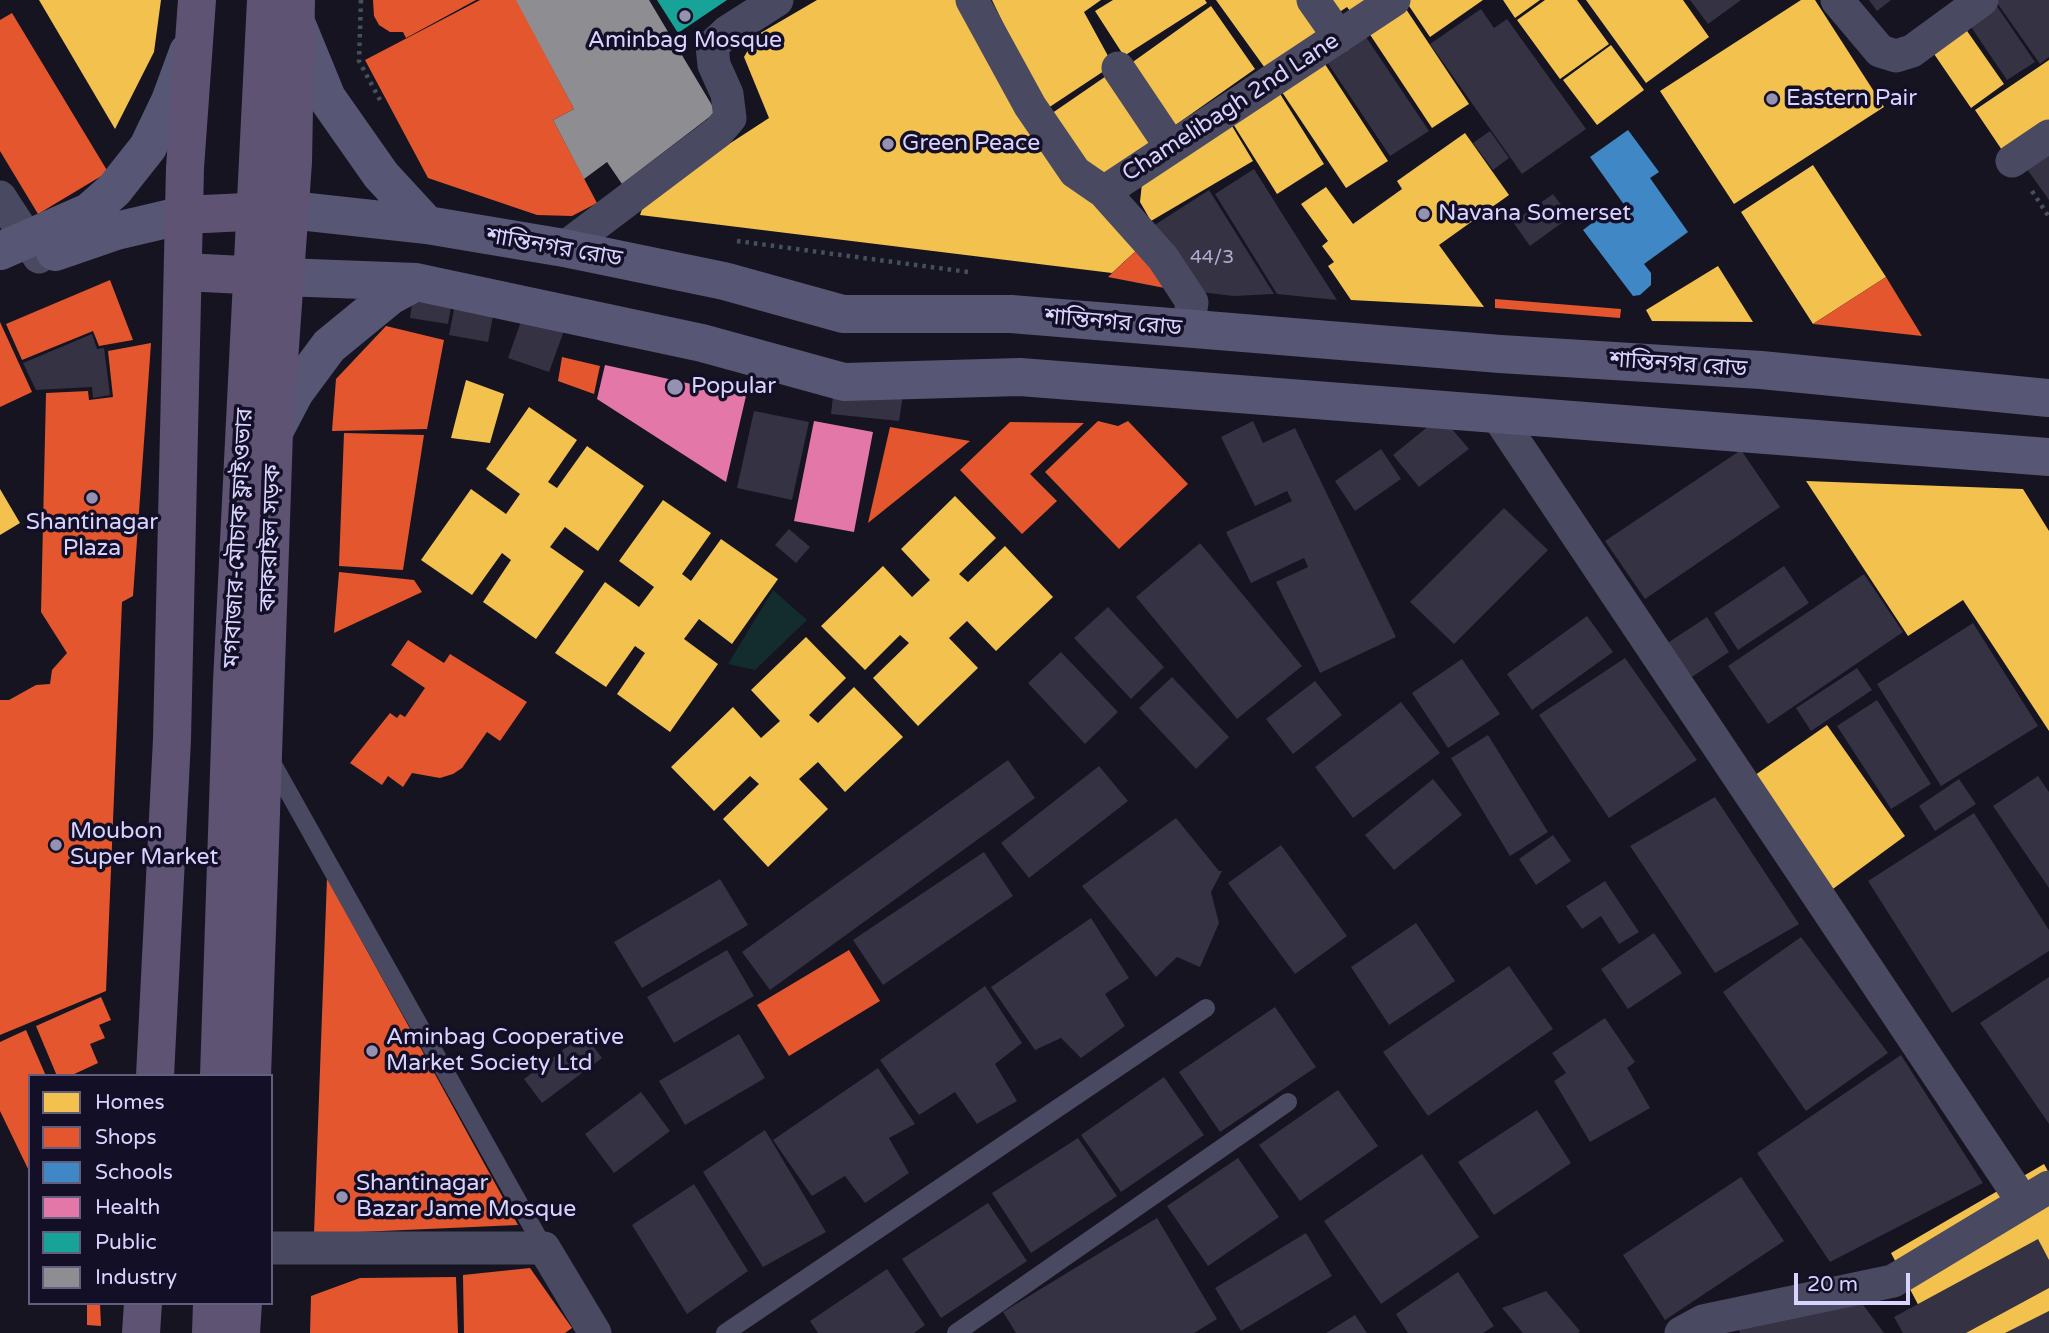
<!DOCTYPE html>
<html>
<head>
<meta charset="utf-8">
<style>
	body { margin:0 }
	#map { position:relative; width:2049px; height:1333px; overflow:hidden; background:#161421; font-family:"Varela Round",sans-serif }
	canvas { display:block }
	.legend { position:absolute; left:28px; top:1074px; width:245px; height:231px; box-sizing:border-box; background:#130f26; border:2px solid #625e7d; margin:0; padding:9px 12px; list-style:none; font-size:21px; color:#d9d4ff }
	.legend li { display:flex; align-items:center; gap:14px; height:35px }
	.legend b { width:35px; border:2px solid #625e7d }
	.scale { position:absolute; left:1794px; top:1273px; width:116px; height:32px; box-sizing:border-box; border:4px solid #d9d4ff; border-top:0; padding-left:9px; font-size:21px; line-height:24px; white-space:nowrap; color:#d9d4ff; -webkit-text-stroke:5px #130f26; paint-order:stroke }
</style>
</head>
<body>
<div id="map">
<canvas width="2049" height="1333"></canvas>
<ul class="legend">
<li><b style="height:19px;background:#f2c14e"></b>Homes</li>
<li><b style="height:19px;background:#e4572e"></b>Shops</li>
<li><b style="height:19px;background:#3f88c5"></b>Schools</li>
<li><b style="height:19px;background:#e377a8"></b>Health</li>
<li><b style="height:19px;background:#17a398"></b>Public</li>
<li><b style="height:19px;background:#8d8d92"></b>Industry</li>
</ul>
<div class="scale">20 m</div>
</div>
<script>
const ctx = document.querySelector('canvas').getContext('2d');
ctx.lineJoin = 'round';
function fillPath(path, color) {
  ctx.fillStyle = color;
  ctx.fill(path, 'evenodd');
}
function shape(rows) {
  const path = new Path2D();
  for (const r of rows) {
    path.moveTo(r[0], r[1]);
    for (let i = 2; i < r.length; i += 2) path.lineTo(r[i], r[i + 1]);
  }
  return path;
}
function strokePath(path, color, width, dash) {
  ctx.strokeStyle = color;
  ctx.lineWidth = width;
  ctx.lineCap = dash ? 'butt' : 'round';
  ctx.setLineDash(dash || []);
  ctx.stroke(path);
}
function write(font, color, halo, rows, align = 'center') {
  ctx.font = font + ' "Varela Round","Noto Sans Bengali",sans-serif';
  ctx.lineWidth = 7;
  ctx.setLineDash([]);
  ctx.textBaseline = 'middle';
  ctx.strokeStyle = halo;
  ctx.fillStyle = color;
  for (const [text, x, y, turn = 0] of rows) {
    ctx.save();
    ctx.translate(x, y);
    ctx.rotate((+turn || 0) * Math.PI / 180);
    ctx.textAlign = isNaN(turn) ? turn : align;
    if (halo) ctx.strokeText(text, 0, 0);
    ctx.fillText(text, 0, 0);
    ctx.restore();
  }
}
fillPath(shape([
	[773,590,807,620,755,670,728,664]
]), '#132c2d');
fillPath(shape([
	[39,0,161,0,154,52,115,129],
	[817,0,962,0,1139,248,1112,273,640,215,646,198,769,118,744,57,757,35],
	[992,0,1101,0,1084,12,1113,65,1045,110],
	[1113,0,1205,0,1207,3,1124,56,1095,11],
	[1216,0,1306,0,1325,26,1265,68],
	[1319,0,1365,0,1350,11,1347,7,1335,15],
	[1405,0,1483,0,1430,37],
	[1503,0,1540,0,1515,18],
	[1545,0,1577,0,1609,44,1560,79,1517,20],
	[1586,0,1683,0,1709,37,1646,83],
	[1801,0,1815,0,1884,107,1734,204,1660,91],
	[1402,3,1469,104,1432,128,1365,27],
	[1211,6,1255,69,1167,131,1123,69],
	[1965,28,2004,84,1971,108,1932,51],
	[1611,45,1644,90,1597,125,1563,80],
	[1321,58,1388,161,1346,188,1278,86],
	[2049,60,2049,127,2006,156,1975,110],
	[1112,72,1158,138,1102,177,1045,118],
	[1277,89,1324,164,1277,194,1230,119],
	[1229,121,1253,161,1151,221,1140,202,1142,183],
	[1465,133,1509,195,1439,245,1484,307,1351,300,1328,266,1334,262,1322,246,1328,241,1301,204,1326,187,1353,224,1402,189,1397,181],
	[1813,165,1886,277,1813,324,1741,212],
	[1718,266,1753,322,1652,321,1646,310],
	[466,380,504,394,490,443,451,438],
	[529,407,577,440,548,482,557,488,587,446,644,486,598,551,565,527,550,547,584,571,536,639,483,602,511,560,502,553,472,595,421,560,471,489,506,514,520,494,486,469],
	[1806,481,2023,489,2049,531,2049,731,1963,600,1908,636],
	[0,489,20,523,0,535],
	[955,496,996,538,959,574,968,582,1005,546,1053,597,996,651,967,621,949,638,978,668,918,726,873,678,909,643,900,635,865,670,821,626,883,566,912,597,930,580,901,549],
	[663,500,711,533,682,574,691,581,721,539,778,579,732,644,699,619,684,639,718,664,670,732,617,694,645,653,635,646,606,687,555,653,605,582,639,607,654,587,619,561],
	[806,637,846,678,809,715,818,723,854,687,903,737,845,792,818,762,799,779,828,809,768,867,723,819,759,784,750,776,714,811,671,767,733,707,761,738,780,721,751,690],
	[1827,725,1905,836,1826,894,1748,780],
	[2044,1164,2049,1173,2049,1333,1933,1333,1891,1253]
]), '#f2c14e');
fillPath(shape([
	[373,0,476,0,406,38,403,32,390,32,379,25,374,16],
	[480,0,517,0,574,109,553,120,597,203,572,216,537,215,428,178,365,60],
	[12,13,108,172,38,214,0,151,0,20],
	[1139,248,1175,290,1108,277],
	[1886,277,1922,336,1813,324],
	[110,280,133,340,99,346,93,331,22,360,6,324],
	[1495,299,1621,309,1620,318,1495,308],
	[0,322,32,392,0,407],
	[386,326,444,340,427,429,332,431,336,379],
	[151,343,133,596,122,602,106,991,0,1035,0,700,9,700,36,685,50,684,52,670,67,653,41,612,46,393,88,391,89,400,113,397,108,351],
	[562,357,600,366,594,394,558,381],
	[1098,421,1118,426,1128,421,1188,484,1119,549,1045,472],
	[1010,422,1084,423,1030,474,1057,501,1022,534,960,470],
	[890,427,970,441,868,523],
	[344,433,424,435,403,570,339,566],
	[339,572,414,580,422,592,334,633],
	[408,640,444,663,450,654,527,702,500,741,487,732,462,768,453,774,440,778,412,773,403,787,388,776,382,785,350,763,390,713,397,718,400,714,405,717,425,688,391,665],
	[327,878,518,1225,314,1234],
	[849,950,880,1001,789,1056,757,1005],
	[101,997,111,1020,99,1025,105,1038,90,1044,98,1063,70,1076,57,1076,36,1026],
	[26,1030,46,1076,30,1076,30,1173,0,1111,0,1042],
	[530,1268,572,1328,565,1333,464,1333,463,1275],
	[456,1277,458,1333,310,1333,311,1296,360,1278],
	[87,1303,100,1303,101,1326,87,1325]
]), '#e4572e');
fillPath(shape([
	[1628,130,1659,172,1650,178,1688,232,1644,264,1651,273,1651,285,1640,295,1633,296,1583,230,1604,214,1608,218,1625,206,1590,157]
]), '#3f88c5');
fillPath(shape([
	[605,365,746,396,726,482,597,399],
	[814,421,873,432,854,532,794,521]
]), '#e377a8');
fillPath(shape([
	[657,0,727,0,678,33]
]), '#17a398');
fillPath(shape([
	[516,0,649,0,716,112,622,184,607,162,584,179,553,120,574,109]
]), '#8d8d92');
fillPath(shape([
	[1690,0,1741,0,1708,24],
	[1869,0,1891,0,1877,11],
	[1995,0,2049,0,2049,57,2040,64],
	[1996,5,2035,62,2007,80,1969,24],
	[1481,9,1494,28,1507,19,1586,129,1522,174,1430,44],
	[1362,31,1429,131,1390,156,1323,56],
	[1490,131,1509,158,1493,170,1473,143],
	[2049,143,2049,200,2022,162],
	[1254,169,1312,261,1337,300,1277,294,1215,194],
	[1209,190,1274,294,1234,296,1192,291,1153,226],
	[1553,194,1570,217,1530,246,1513,222],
	[414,289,453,296,448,324,410,318],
	[456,299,495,306,488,342,449,335],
	[524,313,565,328,549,372,508,358],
	[92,334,97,349,104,348,110,395,93,398,92,387,36,390,23,363],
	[834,387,903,395,899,421,831,414],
	[754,411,809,422,792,500,737,488],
	[1441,416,1469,449,1419,487,1393,455],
	[1253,421,1263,443,1295,428,1396,637,1320,673,1276,582,1308,567,1304,558,1251,583,1226,532,1292,501,1287,491,1255,506,1221,437],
	[1381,449,1401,479,1355,511,1335,481],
	[1741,450,1780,507,1645,599,1605,541],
	[1504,508,1548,550,1454,644,1410,602],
	[789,529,810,547,796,563,775,545],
	[1200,543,1302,666,1237,719,1136,597],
	[1784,566,1809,603,1738,650,1714,613],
	[1864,574,1903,632,1768,724,1728,666],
	[1108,607,1164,667,1131,699,1074,638],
	[1587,616,1613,652,1532,710,1507,674],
	[1707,617,1729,652,1689,679,1666,644],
	[1973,623,2038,726,1941,786,1877,684],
	[1061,652,1118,712,1085,744,1028,683],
	[1625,658,1697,760,1609,818,1539,715],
	[1462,659,1500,714,1448,748,1412,693],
	[1857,668,1872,690,1811,731,1796,708],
	[1172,677,1229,737,1196,769,1139,708],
	[1315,681,1342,715,1293,754,1266,719],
	[1877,700,1931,784,1891,809,1837,726],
	[1401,702,1440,753,1353,818,1315,767],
	[1488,735,1548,832,1510,856,1451,758],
	[1008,760,1035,798,770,990,742,952],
	[1099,766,1128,801,1029,878,1001,843],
	[2038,776,2049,792,2049,888,1993,806],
	[1433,779,1462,815,1394,870,1365,835],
	[1959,779,1976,804,1935,831,1919,806],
	[1715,797,1799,924,1715,973,1630,846],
	[1974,813,2049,930,2049,951,1952,1013,1868,881],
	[1176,818,1219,871,1222,871,1211,892,1219,923,1200,967,1177,957,1156,977,1082,886],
	[1553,835,1571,861,1536,885,1519,859],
	[1281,845,1347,936,1295,974,1228,883],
	[984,852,1013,896,883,985,853,940],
	[720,879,748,925,642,988,614,942],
	[1605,881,1639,932,1619,944,1601,916,1582,929,1566,906],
	[1091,918,1129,978,1105,994,1125,1026,1081,1058,1061,1038,1035,1050,991,987],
	[1416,923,1455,981,1389,1025,1351,967],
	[1654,933,1682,973,1628,1009,1601,969],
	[1801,937,1888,1053,1806,1111,1723,992],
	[727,950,754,996,674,1043,647,997],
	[1509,966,1553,1029,1428,1116,1383,1052],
	[2049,977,2049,1124,1980,1023],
	[985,986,1022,1043,995,1064,1017,1101,977,1124,955,1092,919,1115,880,1060],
	[1275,1007,1316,1067,1220,1132,1179,1072],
	[1605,1018,1635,1062,1627,1068,1650,1108,1590,1142,1554,1081,1566,1073,1552,1053],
	[584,1034,602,1058,542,1103,524,1079],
	[739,1034,765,1078,685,1125,659,1081],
	[1901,1055,1983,1183,1830,1262,1757,1153],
	[878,1068,915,1124,889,1138,909,1173,865,1203,845,1176,812,1196,773,1140],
	[1164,1077,1204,1135,1121,1192,1081,1135],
	[1338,1090,1378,1146,1300,1201,1259,1145],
	[641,1092,670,1131,614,1173,585,1134],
	[1537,1110,1571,1163,1494,1215,1458,1162],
	[765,1130,826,1232,763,1267,703,1172],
	[1078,1138,1117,1196,1031,1253,992,1193],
	[1422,1154,1479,1237,1381,1304,1324,1221],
	[1238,1158,1279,1217,1208,1266,1167,1206],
	[1741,1177,1784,1241,1665,1320,1623,1255],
	[694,1184,748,1271,687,1314,632,1225],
	[988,1203,1027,1261,941,1318,902,1259],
	[1157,1218,1217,1319,1194,1333,1016,1333,1003,1312],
	[1306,1233,1332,1276,1241,1331,1215,1288],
	[2038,1239,2049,1260,2049,1288,1966,1333,1903,1333,1894,1317],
	[887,1269,925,1325,914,1333,818,1333,810,1321],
	[1458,1272,1494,1326,1483,1333,1408,1333,1396,1314],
	[1546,1291,1580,1331,1578,1333,1523,1333,1502,1308],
	[1855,1294,1884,1333,1740,1333,1739,1330],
	[2049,1311,2049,1333,2005,1333],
	[1355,1315,1367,1333,1326,1333]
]), '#343243');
strokePath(shape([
	[361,0,359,61,380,100],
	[2032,191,2049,217],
	[737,241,968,272]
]), '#44505f', 4.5, [3.5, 5]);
strokePath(shape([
	[271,761,544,1248],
	[725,1333,1206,1008],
	[956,1333,1288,1102]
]), '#4a4962', 18);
strokePath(shape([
	[972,0,1030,106,1075,172,1104,192],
	[1313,0,1339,37],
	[1837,0,1880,51,1896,56,1912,51,1982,0],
	[1118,68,1171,147],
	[2012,161,2049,136],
	[0,197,39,257],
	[564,248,718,132,730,118,727,94,714,65,712,46,727,32,777,0],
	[1188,329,1192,302,1163,258,1104,192,1394,0],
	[1495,412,2023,1202],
	[271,1248,544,1248,595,1333],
	[1681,1333,1703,1321,1893,1281,2049,1187]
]), '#4a4962', 33);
strokePath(shape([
	[295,20,327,98,381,175,427,225],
	[290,210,427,225,564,248,724,281,843,314,1011,314,1500,354,1761,370,2049,398],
	[0,251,89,212,114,190,148,147,170,101,188,52],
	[55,252,116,231,184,215],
	[283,277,416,282,702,343,844,382,1020,377,2049,457],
	[274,432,295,392,329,346,390,296,416,282]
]), '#575674', 38);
strokePath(shape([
	[184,215,287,210],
	[184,272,283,277],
	[155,1076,172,739,185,168,197,0],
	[252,1076,274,432,293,162,296,0],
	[141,1333,143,1303],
	[211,1333,212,1303],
	[241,1333,243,1303]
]), '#5e5373', 38);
strokePath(shape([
	[219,1076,232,682,266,0]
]), '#5e5373', 38);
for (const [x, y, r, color] of [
	[685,16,7,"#9591b1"],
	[1772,99,7,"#9591b1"],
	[888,144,7,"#9591b1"],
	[1424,214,7,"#9591b1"],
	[675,387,9,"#9591b1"],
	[92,498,7,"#9591b1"],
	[56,845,7,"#9591b1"],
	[372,1051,7,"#9591b1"],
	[342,1197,7,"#9591b1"]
]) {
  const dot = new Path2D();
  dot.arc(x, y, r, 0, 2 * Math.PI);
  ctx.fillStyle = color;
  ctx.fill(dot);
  strokePath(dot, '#130f26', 2.5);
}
write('19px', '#b0acd0', null, [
	["44/3",1212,258]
]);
write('23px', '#d9d4ff', '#130f26', [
	["Aminbag Mosque",685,41,"center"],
	["Eastern Pair",1786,99],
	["Green Peace",902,144],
	["Navana Somerset",1438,214],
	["Popular",691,387],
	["Shantinagar",92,523,"center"],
	["Plaza",92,549,"center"],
	["Moubon",70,832],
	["Super Market",70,858],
	["Aminbag Cooperative",386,1038],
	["Market Society Ltd",386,1064],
	["Shantinagar",356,1184],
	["Bazar Jame Mosque",356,1210]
], 'left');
write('23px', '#d9d4ff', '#130f26', [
	["Chamelibagh 2nd Lane",1231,108,-33],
	["শান্তিনগর রোড",554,248,10],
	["শান্তিনগর রোড",1113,323,5],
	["শান্তিনগর রোড",1678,365,4],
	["মগবাজার-মৌচাক ফ্লাইওভার",239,538,-87],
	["কাকরাইল সড়ক",271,538,-88]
]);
</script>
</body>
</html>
